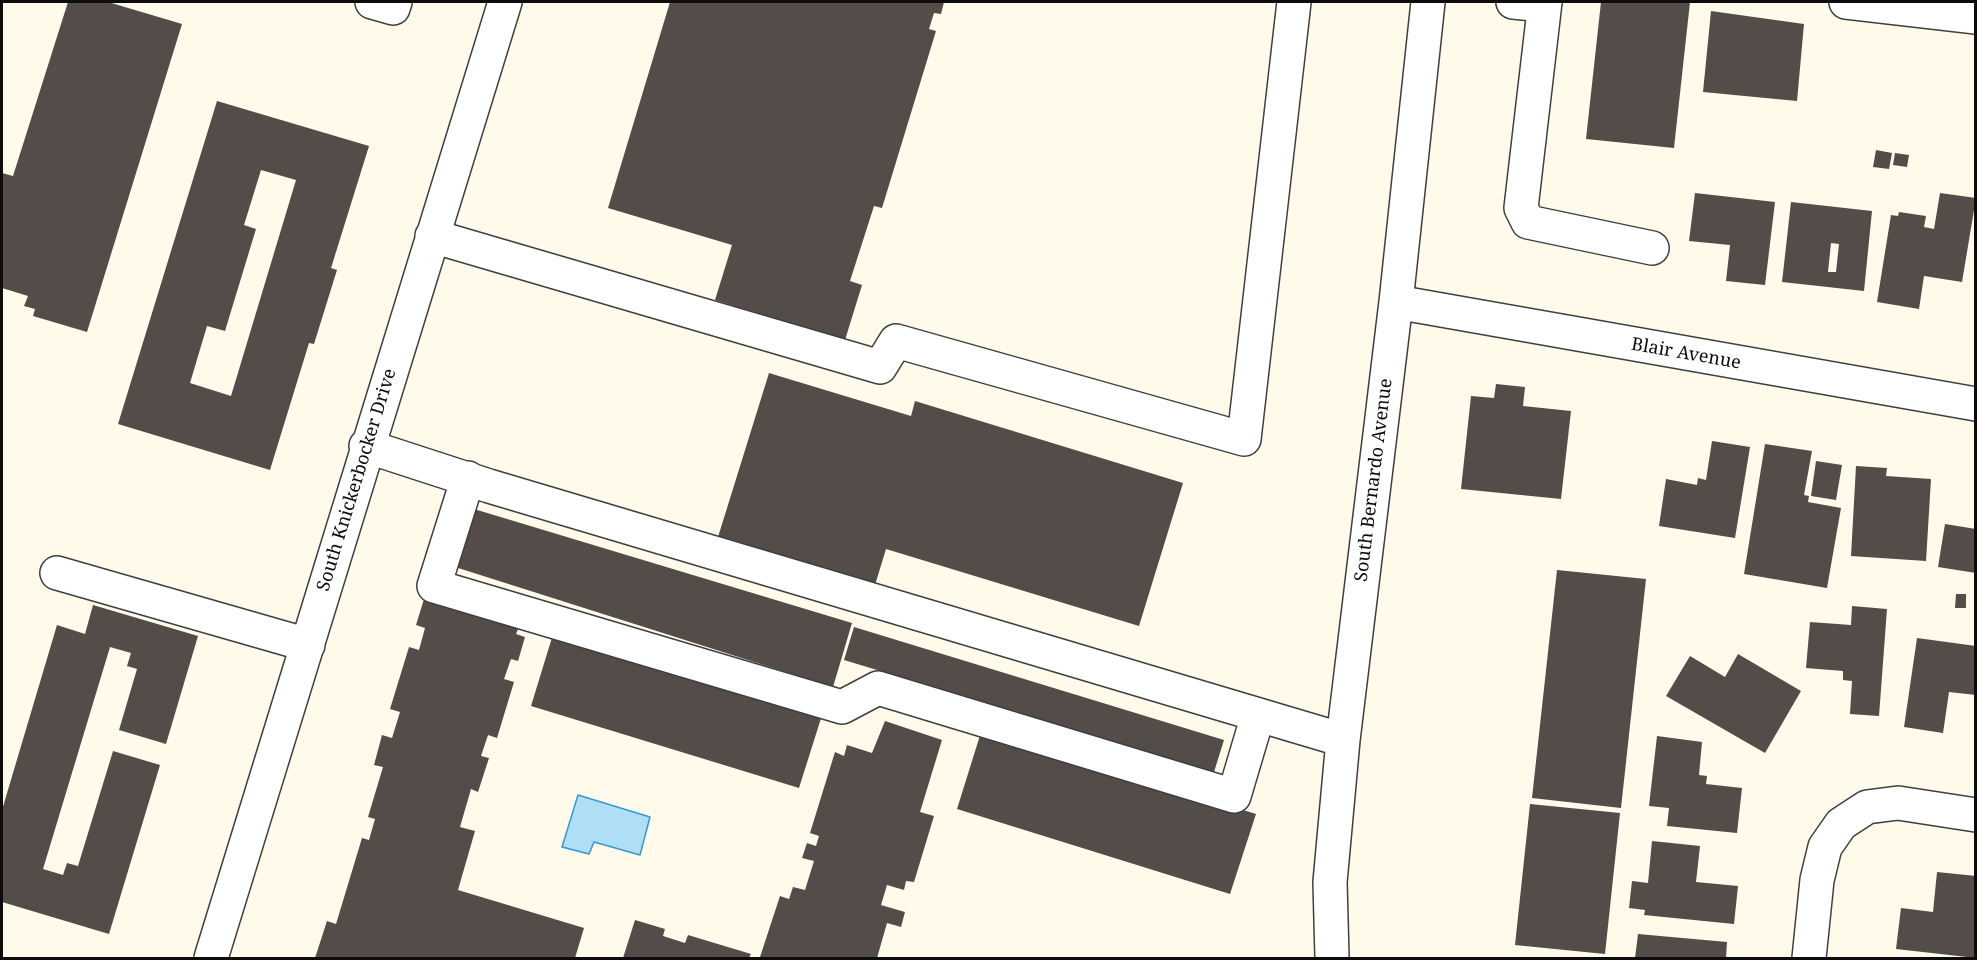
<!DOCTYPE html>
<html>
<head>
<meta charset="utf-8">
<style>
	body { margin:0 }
	#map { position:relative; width:1977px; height:960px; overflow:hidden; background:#fffaea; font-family:"Noto Serif",serif }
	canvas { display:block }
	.frame { position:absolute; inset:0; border:3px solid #0c0c0c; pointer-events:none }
</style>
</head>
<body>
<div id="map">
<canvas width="1977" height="960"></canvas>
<div class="frame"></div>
</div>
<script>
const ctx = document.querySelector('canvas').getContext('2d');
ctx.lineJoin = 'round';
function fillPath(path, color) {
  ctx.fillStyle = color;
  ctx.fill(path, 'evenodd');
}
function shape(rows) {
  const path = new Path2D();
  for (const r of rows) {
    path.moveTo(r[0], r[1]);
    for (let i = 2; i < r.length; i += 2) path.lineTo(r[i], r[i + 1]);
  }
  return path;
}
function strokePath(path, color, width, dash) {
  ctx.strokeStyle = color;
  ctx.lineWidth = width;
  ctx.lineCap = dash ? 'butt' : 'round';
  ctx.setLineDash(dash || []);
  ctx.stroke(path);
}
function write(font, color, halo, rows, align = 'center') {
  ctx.font = font + ' "Noto Serif",serif';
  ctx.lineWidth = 6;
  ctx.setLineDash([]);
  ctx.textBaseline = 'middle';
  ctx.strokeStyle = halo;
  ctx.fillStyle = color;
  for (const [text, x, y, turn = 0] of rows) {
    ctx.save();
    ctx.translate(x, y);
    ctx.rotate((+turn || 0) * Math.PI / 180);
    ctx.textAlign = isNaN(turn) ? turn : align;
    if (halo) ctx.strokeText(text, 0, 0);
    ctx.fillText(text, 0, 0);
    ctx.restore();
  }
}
const water = shape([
	[578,795,650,817,640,855,594,842,589,854,562,847,578,795]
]);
fillPath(water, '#aedff7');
strokePath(water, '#3499cf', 1.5);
fillPath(shape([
	[68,2,108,2,182,24,87,332,33,316,35,309,24,306,28,296,2,288,2,173,13,176],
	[670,2,944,2,941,14,934,13,929,29,936,31,882,208,874,206,850,281,862,285,845,340,715,300,732,245,608,208],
	[1601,2,1690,2,1674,148,1586,139],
	[1711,11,1804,24,1797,101,1703,92],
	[217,101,369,146,331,268,337,270,314,344,309,343,270,470,118,424],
	[261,170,296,180,231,396,190,383,207,326,225,331,256,229,244,225],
	[1876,150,1892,153,1889,169,1873,167],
	[1895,153,1909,155,1907,167,1893,165],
	[1695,193,1775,202,1765,285,1726,281,1730,245,1689,241],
	[1940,193,1976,198,1962,282,1924,276,1919,309,1877,302,1891,215,1898,216,1899,212,1926,216,1924,227,1934,229],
	[1791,202,1872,211,1864,291,1782,282],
	[1831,243,1839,244,1836,272,1828,272],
	[769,373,911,416,915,401,1183,483,1139,626,886,549,875,585,718,537],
	[1496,384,1525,387,1523,406,1571,411,1561,499,1461,489,1471,396,1494,398],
	[1712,441,1750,447,1735,538,1659,526,1666,479,1697,485,1698,478,1706,480],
	[1765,444,1812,451,1804,495,1809,496,1808,502,1841,508,1827,588,1744,574],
	[1816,461,1842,465,1836,500,1811,496],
	[1856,466,1887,468,1886,476,1931,479,1926,561,1851,556],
	[474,509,852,623,833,687,455,567],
	[1945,524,1976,529,1976,573,1938,567],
	[1557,570,1646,579,1621,808,1532,798],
	[1956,594,1966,594,1966,608,1955,608],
	[424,599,519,627,516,634,525,637,518,661,511,659,504,679,514,682,497,738,488,735,481,756,489,758,478,792,471,789,460,827,475,831,458,890,584,928,575,958,315,958,327,921,336,924,362,838,369,840,375,819,368,817,383,767,374,765,382,735,392,738,400,712,390,709,409,647,419,650,425,628,416,625],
	[93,605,198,636,166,744,119,730,137,669,127,666,131,653,110,647,43,869,63,875,67,863,78,866,113,751,160,765,109,934,2,902,2,810,57,625,85,634],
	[1852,606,1887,609,1879,716,1850,714,1852,681,1843,680,1843,671,1806,668,1810,622,1851,625],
	[854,627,1224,740,1214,772,844,660],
	[554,631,823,712,799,788,531,706],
	[1917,638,1976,646,1976,695,1949,692,1943,733,1904,727],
	[1738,654,1801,691,1765,753,1666,696,1690,656,1725,677],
	[885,721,942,740,920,812,934,816,914,882,906,881,904,890,887,885,881,905,905,912,901,927,887,923,877,958,760,957,780,896,789,899,793,887,805,890,814,861,802,858,807,843,816,846,819,836,810,833,835,752,844,756,847,745,872,753],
	[982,729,1256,814,1230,894,957,809],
	[1657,736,1702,742,1699,775,1707,776,1706,784,1742,788,1737,833,1667,826,1669,808,1649,806],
	[1530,804,1620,813,1605,954,1515,945],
	[1652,841,1700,846,1696,882,1738,886,1734,924,1644,915,1645,910,1629,908,1632,881,1648,883],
	[1937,872,1976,876,1976,958,1896,949,1901,908,1933,912],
	[635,920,665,929,663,936,685,943,688,935,751,954,749,958,623,958],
	[1638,934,1727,942,1726,958,1635,958]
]), '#544c48');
const minor = shape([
	[372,2,393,8,395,2],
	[1513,2,1544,5],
	[1545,2,1521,208,1528,222,1652,248],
	[1846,2,1976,17],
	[432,236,880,367,896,341,1244,439,1294,2],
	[1396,302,1976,404],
	[366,446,489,486,1343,740],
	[468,478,434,586,842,707,878,688,1234,796,1258,715],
	[57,573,308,645],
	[211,958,505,2],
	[1332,958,1330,882,1343,740,1396,302,1428,2],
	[1809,958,1817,880,1825,847,1841,824,1867,807,1898,803,1976,815]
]);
strokePath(minor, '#3f3f3f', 36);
strokePath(minor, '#fff', 33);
write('18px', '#0c0c0c', '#fff', [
	["Blair Avenue",1686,354,10],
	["South Knickerbocker Drive",357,480,-73],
	["South Bernardo Avenue",1374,480,-83]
]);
</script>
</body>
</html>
